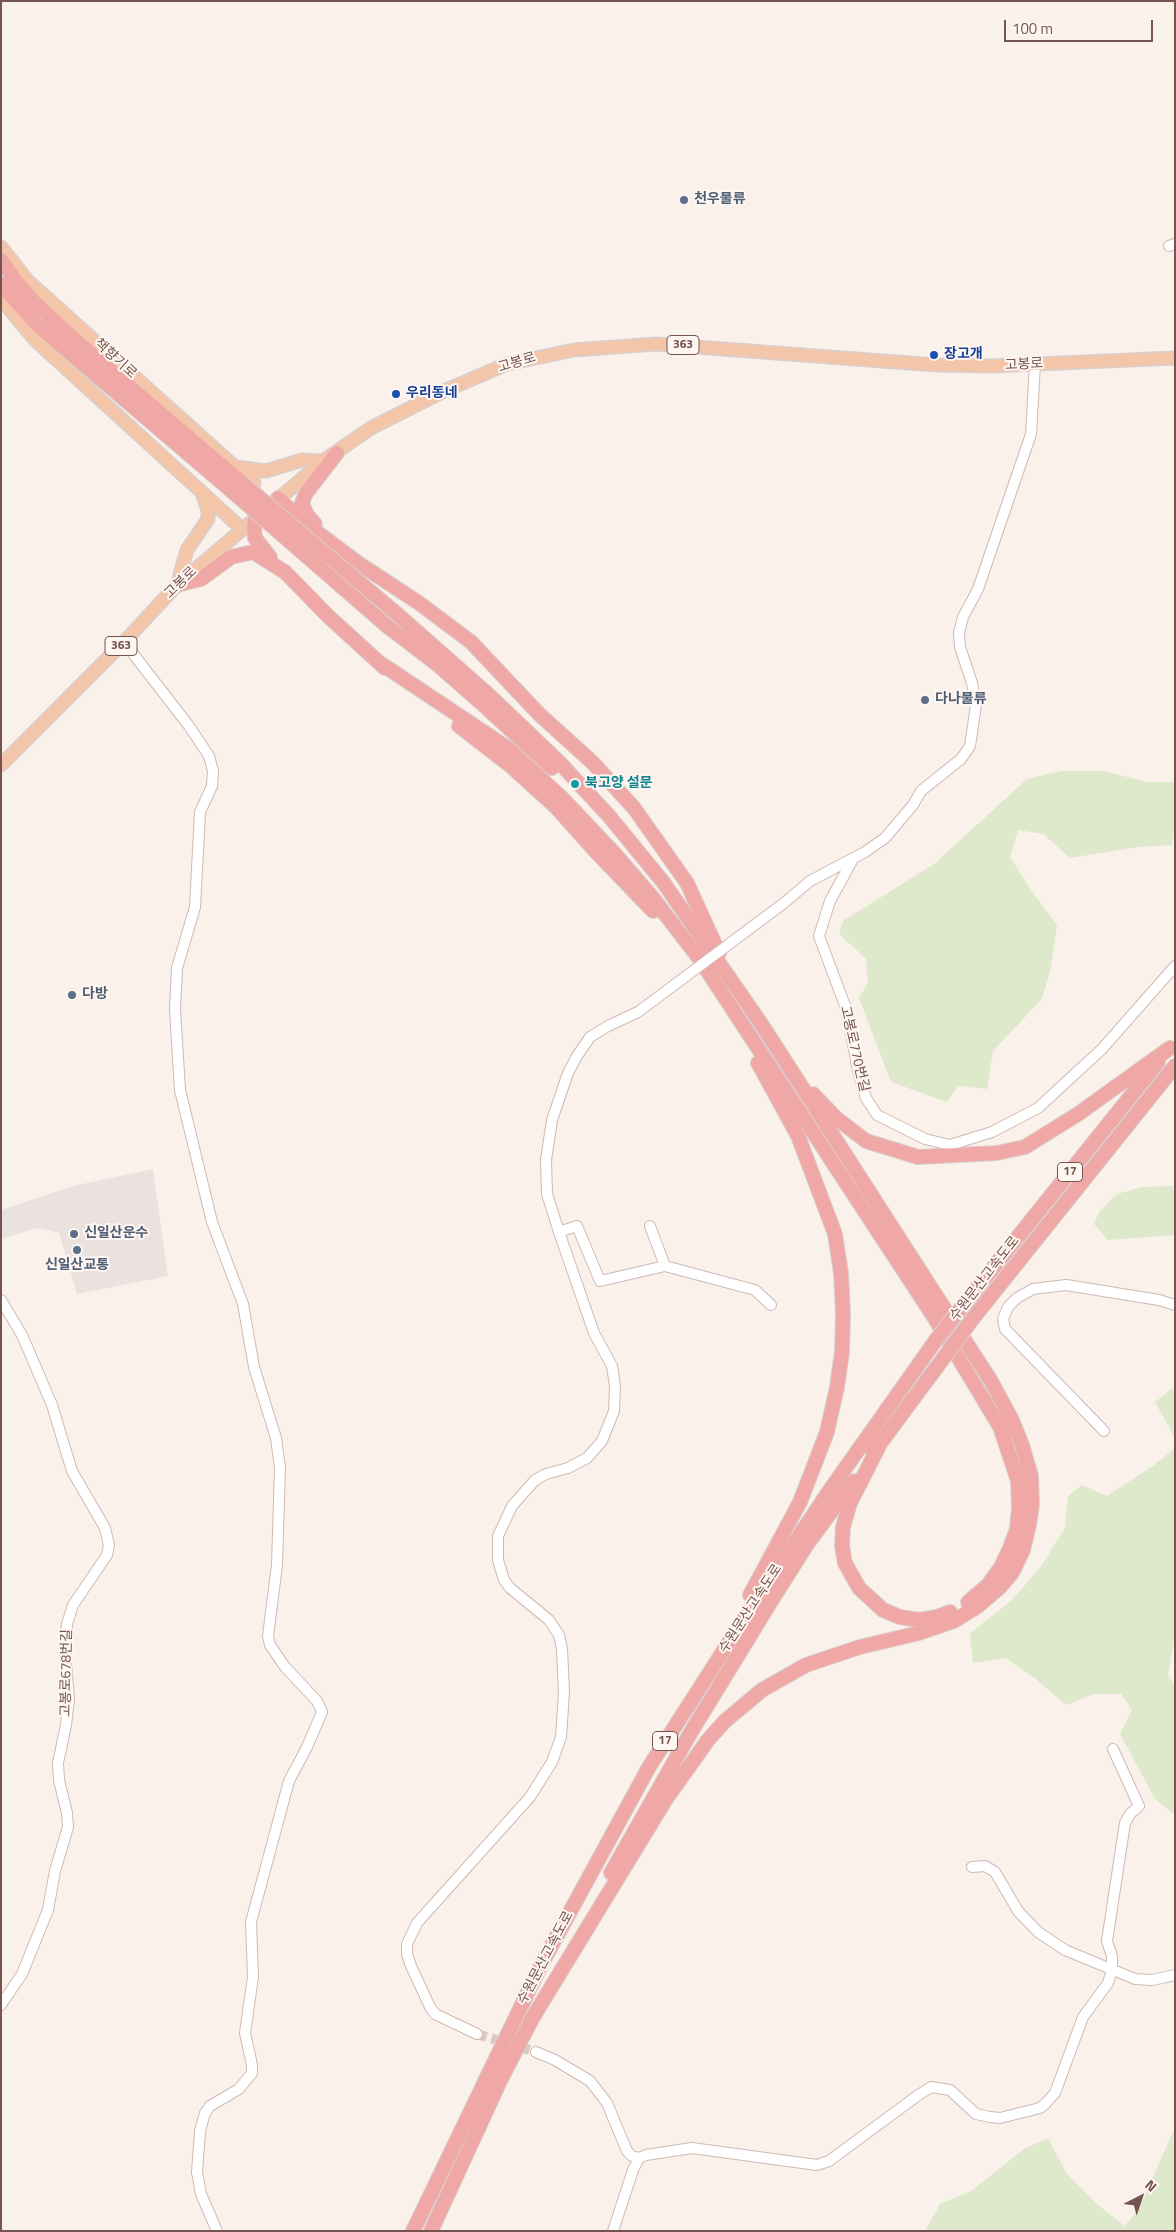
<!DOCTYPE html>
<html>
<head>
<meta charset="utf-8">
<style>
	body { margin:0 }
	#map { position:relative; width:1176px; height:2232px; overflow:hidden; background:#fbf1eb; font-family:"Titillium Web",sans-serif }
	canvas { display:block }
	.frame { position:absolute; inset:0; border:2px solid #75534f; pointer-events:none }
	.north { position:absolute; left:1116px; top:2172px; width:50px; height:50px; -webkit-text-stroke:4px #fef6f1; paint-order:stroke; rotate:41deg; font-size:14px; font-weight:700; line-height:20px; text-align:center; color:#75534f }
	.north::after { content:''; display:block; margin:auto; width:18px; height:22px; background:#75534f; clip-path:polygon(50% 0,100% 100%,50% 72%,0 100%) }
	.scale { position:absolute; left:1004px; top:20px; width:149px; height:22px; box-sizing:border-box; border:2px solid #75534f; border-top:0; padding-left:6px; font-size:15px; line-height:18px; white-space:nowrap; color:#75534f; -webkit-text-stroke:4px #fef6f1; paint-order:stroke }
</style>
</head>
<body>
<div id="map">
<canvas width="1176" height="2232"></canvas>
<div class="frame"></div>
<div class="north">N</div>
<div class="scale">100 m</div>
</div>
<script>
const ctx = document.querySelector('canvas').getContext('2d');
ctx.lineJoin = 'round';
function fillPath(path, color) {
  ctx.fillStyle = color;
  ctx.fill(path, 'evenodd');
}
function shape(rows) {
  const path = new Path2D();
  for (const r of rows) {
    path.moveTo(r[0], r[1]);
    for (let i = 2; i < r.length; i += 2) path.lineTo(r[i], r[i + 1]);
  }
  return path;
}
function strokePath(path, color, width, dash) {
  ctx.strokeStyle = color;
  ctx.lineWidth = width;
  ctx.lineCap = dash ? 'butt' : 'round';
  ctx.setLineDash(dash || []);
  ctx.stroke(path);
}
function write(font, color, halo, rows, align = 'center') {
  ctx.font = font + ' "Titillium Web","Noto Sans KR",sans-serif';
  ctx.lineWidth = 4;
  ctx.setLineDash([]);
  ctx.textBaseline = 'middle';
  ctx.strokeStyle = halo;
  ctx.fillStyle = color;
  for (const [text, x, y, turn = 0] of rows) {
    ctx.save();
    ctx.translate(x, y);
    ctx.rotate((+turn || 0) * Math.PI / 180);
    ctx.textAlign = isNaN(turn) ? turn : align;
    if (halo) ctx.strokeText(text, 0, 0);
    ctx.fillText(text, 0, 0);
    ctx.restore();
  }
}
fillPath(shape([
	[153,1169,168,1276,77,1294,59,1233,37,1228,1,1239,1,1210,73,1186]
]), '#ebe2e0');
fillPath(shape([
	[1061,771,1104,771,1147,782,1175,782,1175,830,1172,845,1138,847,1070,858,1043,834,1018,830,1010,857,1031,890,1057,925,1050,973,1041,1000,993,1051,987,1089,958,1086,947,1102,891,1082,859,998,868,983,866,959,839,934,843,921,934,864,1027,779],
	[1175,1186,1175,1235,1108,1240,1094,1224,1099,1212,1117,1194,1142,1187],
	[1175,1386,1175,1438,1155,1402],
	[1175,1448,1175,1636,1168,1675,1175,1685,1175,1815,1155,1799,1120,1734,1132,1710,1121,1694,1094,1694,1066,1705,1036,1679,1006,1658,973,1663,970,1633,1011,1601,1040,1568,1065,1528,1068,1496,1082,1485,1107,1496,1154,1465],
	[1175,2127,1175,2231,925,2231,940,2204,971,2191,1024,2149,1048,2138,1067,2174,1098,2205,1125,2226,1139,2209]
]), '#dee8ca');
strokePath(shape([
	[477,2034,536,2052]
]), '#dacac4', 10, [10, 5]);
const minor = shape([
	[1169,246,1175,244],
	[124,642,189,726,209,756,213,771,212,786,200,812,195,907,177,968,175,1009,180,1090,212,1222,243,1304,254,1367,276,1438,280,1468,277,1565,268,1636,270,1645,285,1667,317,1701,322,1712,307,1747,289,1781,251,1922,253,1977,245,2033,252,2065,252,2073,239,2089,210,2106,205,2113,200,2131,197,2172,201,2194,217,2231],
	[853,859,830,901,819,936,847,1011,858,1071,866,1098,877,1115,925,1139,950,1145,992,1132,1038,1108,1102,1049,1175,966],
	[784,903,810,881,865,852,885,838,913,805,921,791,961,759,970,746,976,705,972,683,960,647,959,633,963,617,978,589,1031,434,1035,364],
	[650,1226,665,1266],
	[559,1232,577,1226,600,1281,665,1266,755,1290,771,1305],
	[1,1300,22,1335,52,1405,72,1471,105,1528,109,1545,107,1555,73,1605,67,1624,65,1652,69,1699,66,1725,58,1763,59,1780,67,1813,68,1827,55,1871,48,1910,22,1974,1,2005],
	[1104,1431,1005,1329,1003,1319,1008,1307,1017,1298,1033,1289,1066,1285,1159,1300,1175,1305],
	[972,1867,985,1866,995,1872,1018,1911,1038,1932,1065,1950,1135,1979,1152,1980,1175,1975],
	[477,2034,435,2014,430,2007,411,1966,407,1954,407,1944,417,1923,530,1797,552,1762,561,1737,564,1692,562,1649,559,1635,549,1620,510,1588,504,1580,498,1560,498,1536,512,1506,535,1480,546,1474,568,1468,587,1458,602,1441,614,1411,615,1386,612,1366,594,1333,559,1232,547,1194,546,1160,552,1120,568,1073,577,1056,590,1037,608,1026,638,1012],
	[536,2052,555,2060,590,2081,607,2103,627,2151,632,2156,639,2158],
	[613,2231,633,2170,639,2158,646,2155,692,2148,817,2165,829,2161,917,2096,931,2087,950,2090,976,2114,990,2117,1000,2118,1040,2108,1045,2104,1055,2093,1083,2017,1108,1983,1112,1970,1112,1956,1107,1941,1125,1823,1130,1814,1139,1806,1113,1749]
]);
const major = shape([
	[1,247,27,280,234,466,247,475,254,482,252,501],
	[1,299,35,340,242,529],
	[236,467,266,471,302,460,323,461],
	[177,585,187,550,208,519,208,510,202,493],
	[1,765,124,642,177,585,323,461,371,428,444,391,507,364,574,350,656,344,936,365,992,366,1175,358]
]);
const highway = shape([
	[1,260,15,280,35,303,74,339,241,482],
	[1,284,36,324,234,493],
	[278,498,302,521,358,563,419,603,471,642,539,714,593,763,634,808,687,883,719,953],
	[256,515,254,526,255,538,270,557],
	[315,524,307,515,302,503,306,493,337,453],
	[177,585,201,579,231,557,253,552,285,572,328,616,385,668],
	[397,614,490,696,559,762,609,816,663,882,762,1025,991,1381,1012,1420,1022,1445,1031,1476,1032,1504,1029,1525,1023,1550,1012,1573,999,1588,978,1606,954,1621,919,1633,860,1647,806,1665,762,1690,725,1721,708,1740,666,1799,530,2022],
	[387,626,438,665,488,709,552,768],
	[380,663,509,749,563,799,615,854,652,897,699,958,934,1317,1000,1427,1018,1481,1019,1507,1017,1529,1010,1548,1001,1567,988,1585,968,1602],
	[459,726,512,767,555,806,598,854,653,911],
	[813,1094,836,1118,866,1141,918,1157,997,1153,1025,1147,1078,1114,1170,1048],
	[965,1303,1158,1062],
	[974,1317,1175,1066],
	[878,1448,850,1503,843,1527,842,1546,845,1563,859,1588,883,1610,900,1617,919,1620,937,1617,950,1612],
	[873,1453,945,1356],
	[750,1595,800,1502,827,1432,837,1387,842,1352,843,1313,841,1273,835,1234,798,1136,758,1063],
	[611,1873,691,1732,773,1598,808,1543,854,1481],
	[413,2231,541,1965,649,1767,758,1597,832,1487,936,1340],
	[431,2231,501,2079,534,2015]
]);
strokePath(minor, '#cfb9b3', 12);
strokePath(major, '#d8cfce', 15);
strokePath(highway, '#d8cfce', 16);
strokePath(minor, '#fff', 10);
strokePath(major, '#f4c6a9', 12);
strokePath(highway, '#f0a8a7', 14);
const minorBridge = shape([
	[638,1012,784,903]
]);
const highwayBridge = shape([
	[241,482,397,614],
	[234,493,387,626],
	[936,1340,965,1303],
	[945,1356,974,1317]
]);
strokePath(minorBridge, '#cfb9b3', 12, []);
strokePath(highwayBridge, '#d8cfce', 16, []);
strokePath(minorBridge, '#fff', 10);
strokePath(highwayBridge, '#f0a8a7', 14);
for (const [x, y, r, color] of [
	[684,200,5,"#5c6f8a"],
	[934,355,5,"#1a4fb4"],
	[396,394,5,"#1a4fb4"],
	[925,700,5,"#5c6f8a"],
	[575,784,5,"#0f9aa8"],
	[72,995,5,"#5c6f8a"],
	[74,1234,5,"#5c6f8a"],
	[77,1250,5,"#5c6f8a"]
]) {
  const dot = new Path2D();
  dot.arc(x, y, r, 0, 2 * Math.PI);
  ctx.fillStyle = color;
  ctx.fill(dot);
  strokePath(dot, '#fef6f1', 2);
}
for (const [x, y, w] of [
	[683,345,32],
	[121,646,32],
	[1070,1172,25],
	[665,1741,25]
]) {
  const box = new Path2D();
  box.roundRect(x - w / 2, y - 9.5, w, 19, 4);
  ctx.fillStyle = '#fef6f1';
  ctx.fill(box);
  strokePath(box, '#75534f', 1);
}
write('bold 12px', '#75534f', null, [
	["363",683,345],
	["363",121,646],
	["17",1070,1172],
	["17",665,1741]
]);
write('bold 14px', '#4e5e75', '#fef6f1', [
	["천우물류",694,200],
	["다나물류",935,700],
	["다방",82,995],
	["신일산운수",84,1234],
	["신일산교통",77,1266,"center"]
], 'left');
write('bold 14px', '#164399', '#fef6f1', [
	["장고개",944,355],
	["우리동네",406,394]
], 'left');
write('14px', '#75534f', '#fef6f1', [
	["책향기로",115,359,42],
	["고봉로",517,363,-17],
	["고봉로",1024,365,-3],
	["고봉로",181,583,-44],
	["고봉로770번길",854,1049,77],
	["수원문산고속도로",985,1279,-52],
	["수원문산고속도로",751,1609,-57],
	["고봉로678번길",67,1673,-89],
	["수원문산고속도로",546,1958,-62]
]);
write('bold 14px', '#0d838f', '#fef6f1', [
	["북고양 설문",585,784]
], 'left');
</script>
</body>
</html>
